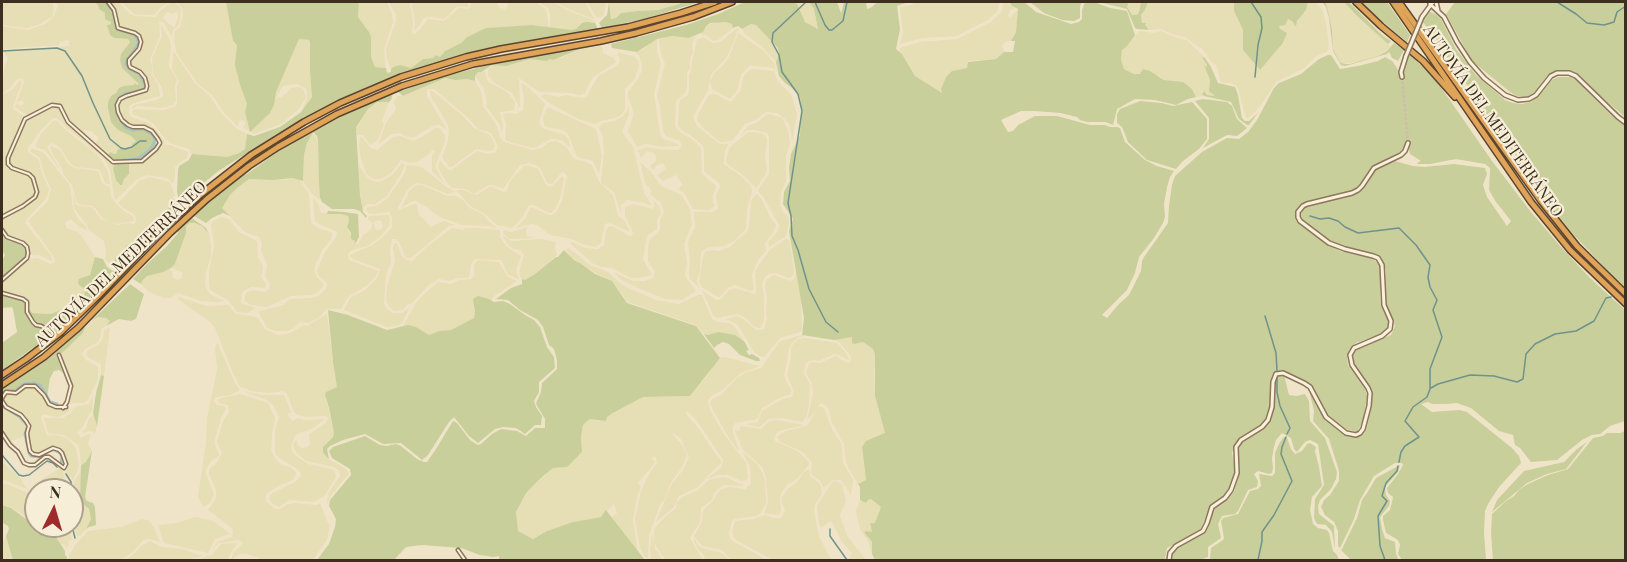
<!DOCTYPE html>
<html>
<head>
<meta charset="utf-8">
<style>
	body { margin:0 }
	#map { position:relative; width:1627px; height:562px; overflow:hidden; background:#f0e4c8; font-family:"Playfair Display",serif }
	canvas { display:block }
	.frame { position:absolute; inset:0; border:3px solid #3d2e20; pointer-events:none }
	.north { position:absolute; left:24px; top:478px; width:60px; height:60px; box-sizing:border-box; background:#f7eed8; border:2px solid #ada18e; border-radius:50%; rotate:5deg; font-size:16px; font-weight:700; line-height:24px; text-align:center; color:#3d2e20 }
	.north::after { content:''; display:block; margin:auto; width:21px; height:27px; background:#9e2a2b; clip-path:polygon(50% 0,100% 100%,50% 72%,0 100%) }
</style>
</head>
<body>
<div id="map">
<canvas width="1627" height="562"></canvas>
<div class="frame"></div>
<div class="north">N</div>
</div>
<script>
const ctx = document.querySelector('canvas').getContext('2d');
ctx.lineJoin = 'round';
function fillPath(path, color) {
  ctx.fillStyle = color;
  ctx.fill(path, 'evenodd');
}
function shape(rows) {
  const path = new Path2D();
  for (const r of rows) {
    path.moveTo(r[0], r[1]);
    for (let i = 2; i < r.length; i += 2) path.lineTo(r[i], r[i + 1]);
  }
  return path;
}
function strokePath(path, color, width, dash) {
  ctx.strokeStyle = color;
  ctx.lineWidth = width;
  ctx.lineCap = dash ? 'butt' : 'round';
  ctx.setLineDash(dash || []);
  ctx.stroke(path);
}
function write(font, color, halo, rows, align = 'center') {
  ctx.font = font + ' "Playfair Display",serif';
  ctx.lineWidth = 4.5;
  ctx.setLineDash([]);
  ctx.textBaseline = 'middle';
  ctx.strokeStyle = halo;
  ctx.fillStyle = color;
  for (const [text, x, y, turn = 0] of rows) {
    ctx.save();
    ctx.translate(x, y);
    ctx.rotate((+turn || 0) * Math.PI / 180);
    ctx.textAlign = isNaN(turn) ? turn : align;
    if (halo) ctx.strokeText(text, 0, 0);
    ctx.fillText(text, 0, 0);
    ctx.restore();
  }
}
fillPath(shape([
	[2,2,51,2,53,4,54,10,52,17,40,24,27,28,9,26,2,24],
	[52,2,95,2,105,13,111,22,111,24,107,25,110,35,114,38,128,39,130,42,121,54,120,60,122,68,139,84,119,88,116,93,111,96,108,102,111,122,118,130,131,136,137,140,132,148,114,154,109,154,108,156,95,144,99,138,91,131,84,130,87,137,71,123,61,105,54,104,28,116,15,107,17,103,20,106,24,104,22,100,17,102,17,101,24,82,22,78,16,80,11,87,2,94,4,69,8,58,3,51,70,46,68,40,60,42,59,45,3,49,2,26,28,30,45,24,54,16,58,5],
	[110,2,119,2,130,14,135,16,156,17,159,12,170,3,175,3,179,6,181,9,179,25,173,30,172,37,164,23,159,21,160,36,150,59,152,66,152,75,158,84,160,96,138,102,130,105,129,108,129,113,131,117,147,122,153,127,166,143,161,142,157,135,145,127,133,126,126,122,119,110,118,105,121,100,127,96,143,93,147,91,149,86,148,81,141,70,131,66,130,64,130,61,140,49,140,36,135,30,123,28,119,26,115,10],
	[177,11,178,18,174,28,164,19,163,17,167,12,173,14],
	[121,2,169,2,161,7,155,14,149,15,134,14],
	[177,2,226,2,233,41,237,45,237,75,247,105,245,112,250,132,270,113,274,105,276,92,299,39,309,40,310,42,310,72,312,97,301,112,307,98,307,92,305,88,297,84,283,86,275,99,283,96,291,88,299,87,303,89,306,97,299,109,281,124,254,134,243,128,245,124,244,120,239,121,238,126,236,125,225,114,212,95,198,84,176,52,174,37,175,31,180,27,183,14,182,8],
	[359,2,387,2,392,14,393,22,384,50,386,68,375,67,371,57,371,37,369,32,358,17],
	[389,2,411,2,410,5,413,22,412,32,414,34,418,32,428,19,444,21,459,8,469,9,471,5,470,2,496,2,500,8,505,9,508,6,507,2,535,2,546,9,549,28,542,26,532,25,486,28,467,37,461,43,445,51,440,58,436,55,434,58,423,59,411,68,393,67,391,69,387,60,386,49,396,21,396,15],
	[413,2,467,2,469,7,457,6,447,17,443,19,431,17,424,18,414,32,415,21,412,5],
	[539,2,553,2,567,10,595,21,595,23,582,23,576,29,571,30,554,29,550,27,550,14,548,8],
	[556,2,585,2,595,20,566,8],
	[587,2,606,2,604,15,601,17,597,18],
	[609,2,682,2,679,4,658,10,637,11,621,13,616,18,611,19],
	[794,2,809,2,814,9,818,29,805,22],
	[916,2,1000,2,997,12,988,20,957,36,923,38,900,44,903,33,900,9,901,7,911,5],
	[1004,2,1006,2,1014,8,1010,10,1008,15,1010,18,1018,9,1016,32,1011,41,1005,42,1002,46,1004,52,996,59,968,61,968,68,952,71,946,77,941,89,942,94,915,76,899,49,900,48,920,42,957,39,989,23,1001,13],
	[1129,2,1141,2,1139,12,1137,15,1132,15,1127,7],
	[1148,2,1234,2,1234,11,1243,30,1243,50,1260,70,1283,43,1286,36,1278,26,1288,19,1293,21,1296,27,1297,21,1306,10,1308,2,1316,2,1323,11,1326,24,1329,44,1328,51,1315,57,1303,69,1276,82,1259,108,1248,118,1246,118,1238,88,1236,85,1230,83,1222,83,1220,80,1217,66,1211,62,1202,48,1197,46,1185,37,1175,35,1161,29,1149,30,1142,23,1141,15,1145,10],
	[1325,2,1344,2,1355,14,1391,47,1378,56,1362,61,1344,64,1340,62,1333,49,1332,30],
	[717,22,726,22,733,24,733,28,718,40,713,41,706,35,701,34,706,26],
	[751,24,757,25,778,47,779,55,776,62,761,46,745,34,742,29],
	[161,25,169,38,171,46,169,66,177,80,175,85,176,101,173,105,166,107,160,108,138,106,131,109,134,105,157,100,163,96,162,88,153,74,152,58,162,36],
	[738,28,739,30,737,32,733,44,726,58,711,75,708,90,694,115,694,120,698,127,720,144,728,144,725,151,724,164,741,176,751,186,752,192,747,210,746,229,734,241,725,246,709,247,701,252,700,271,697,281,699,287,690,279,689,274,690,262,688,242,695,227,694,212,713,212,718,209,716,195,720,187,719,183,704,171,704,149,702,145,690,135,684,132,678,126,679,104,680,100,688,95,689,91,689,75,691,71,692,61,697,40,703,37,713,43,720,42,736,29],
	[1140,31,1154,33,1161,31,1175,37,1187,40,1205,58,1203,58,1208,67,1204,65,1210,80,1209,89,1215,96,1207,95,1203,91,1202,91,1204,96,1196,97,1192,89,1183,83,1164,80,1159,75,1134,74,1124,69,1121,60,1122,49],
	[738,33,764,51,775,64,775,71,773,68,768,67,749,66,741,75,737,91,730,99,712,89,710,82,714,73,722,67,729,57],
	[672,36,689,38,697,36,694,39,692,44,693,53,690,58,690,68,687,73,687,87,685,93,676,101,675,124,677,130,696,142,701,149,702,174,716,186,713,196,713,202,715,205,713,208,709,210,693,209,684,193,678,189,683,185,676,175,663,181,657,175,666,169,663,163,656,166,654,170,650,166,656,161,656,157,654,153,647,151,641,158,638,150,647,147,659,149,678,150,682,146,680,141,666,136,663,131,660,107,657,95,665,64,661,54,659,39],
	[657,39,657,52,661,63,654,94,660,134,663,139,678,144,679,146,661,147,646,144,637,147,628,131,633,117,633,110,628,96,628,92,638,79,642,70,642,65,639,55,635,53,644,49,650,43],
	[602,46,603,53,614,58,616,62,592,78,585,93,579,95,570,93,539,92,519,78,520,106,518,109,518,105,512,93,493,82,488,75,488,70,492,65,506,66,530,59,546,61,550,59,561,58,580,49],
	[173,52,174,52,195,83,209,95,221,113,236,128,247,134,245,149,239,153,227,157,192,154,189,149,172,144,164,138,154,124,148,120,132,114,133,110,136,109,163,110,174,107,177,104,177,86,179,81,172,69],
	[618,52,635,57,639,62,639,67,634,80,625,89,625,109,622,114,618,117,605,120,594,124,578,119,548,102,541,96,545,94,559,97,566,95,582,98,587,96,598,76,617,66,620,61],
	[753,69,774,71,778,82,791,94,797,114,792,141,790,126,786,120,777,113,766,112,755,120,745,124,733,140,724,142,720,142,702,127,697,120,698,114,709,95,714,94,731,102,741,90,743,77,747,72],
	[485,71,488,82,506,91,515,102,514,110,500,112,503,126,502,133,500,125,486,106,487,101,483,87,475,76,478,72],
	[445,78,455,80,467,79,475,81,481,91,483,106,496,124,500,137,504,142,532,150,542,148,549,142,557,141,567,148,574,159,584,161,592,165,599,182,613,195,618,216,624,220,630,232,615,225,609,223,605,224,601,243,595,247,582,244,572,239,550,235,537,225,531,224,516,228,525,219,531,207,549,215,553,215,557,211,562,200,567,176,564,172,561,173,552,184,547,183,541,170,538,166,529,163,520,165,503,189,493,185,489,185,476,193,473,193,466,189,453,188,447,183,440,171,438,166,440,160,447,169,451,170,477,151,488,154,495,153,497,149,498,146,491,133,478,129,466,116,434,89,427,89,427,96,447,130,439,125,433,126,413,138,405,136,401,133,392,134,378,145,386,123,396,109,394,102,397,96,404,96],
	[20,80,22,83,13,106,13,109,25,117,6,158,6,163,8,167,13,170,28,176,32,180,35,192,33,196,26,201,2,215,2,95,12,90],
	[521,83,526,85,545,104,539,122,542,128,565,135,569,140,570,148,563,141,557,139,551,139,534,148,509,142,505,139,506,124,503,115,507,113,517,114,523,110,524,98],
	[430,90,434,92,463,116,474,128,490,135,495,145,493,150,490,151,476,149,452,167,449,167,442,157,448,141,449,129,447,123,431,97,430,93],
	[377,102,389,102,382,121,384,124,378,140,370,145,363,135,357,135,356,127,368,109],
	[628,104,629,114,622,132,633,147,644,193,652,206,645,203,628,200,621,205,621,213,614,192,601,183,601,180,604,153,603,137,599,128,603,123,615,121,623,116,627,111],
	[57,106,61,110,71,126,114,164,113,169,116,180,120,185,122,185,124,179,129,174,129,164,142,162,147,159,157,150,161,144,170,145,188,152,187,158,178,164,175,167,175,177,173,184,167,178,146,175,136,180,116,200,114,197,110,170,105,161,100,155,68,129,59,120,56,118,53,118,40,131,28,148,28,152,39,160,41,171,49,189,46,199,26,220,25,223,51,255,52,261,38,255,30,255,29,249,24,242,6,235,2,226,2,218,26,206,36,198,39,189,33,174,13,167,10,164,10,157,26,121,43,112],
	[548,107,596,129,602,156,599,174,593,161,577,157,568,134,563,130,546,127,544,125,543,117],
	[770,114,782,118,788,130,790,143,786,156,786,182,781,192,780,205,783,212,788,216,789,223,786,236,769,247,768,242,778,231,779,225,764,198,758,191,759,188,769,174,769,136,767,133,754,130,747,130,740,136,748,126,758,122,766,115],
	[53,121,57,121,68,132,98,155,108,171,110,185,105,183,100,171,98,169,76,167,70,163,61,149,56,145,51,143,47,147,61,171,45,150,35,147,41,134],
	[435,128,439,128,445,135,445,142,435,166,444,183,432,171,432,155,435,152,434,150,431,151,429,154,417,162,410,163,401,160,391,173,381,179,373,179,366,173,361,158,359,147,360,136,364,139,370,148,377,150,393,137,400,136,413,141,422,137],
	[312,131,318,141,320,198,319,199,312,194,303,181,304,155,307,143],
	[752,132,763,134,766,137,767,141,765,155,767,170,766,174,756,188,743,175,727,164,726,160,729,148,747,133],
	[51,146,60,150,68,164,74,168,98,171,102,183,110,187,111,197,114,201,122,210,133,216,134,220,133,221,118,224,109,222,102,218,96,209,92,206,81,205,77,203,72,185,63,174,62,168,53,155,50,147],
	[32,148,44,153,69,184,70,187,73,210,79,220,86,226,87,230,79,227,71,219,65,222,66,228,78,232,81,235,95,257,90,275,85,278,79,285,85,290,84,301,51,314,32,313,28,301,23,296,7,294,2,291,2,283,3,280,28,259,37,258,50,264,54,263,55,261,54,257,28,221,48,201,51,189,43,171,40,158,30,151],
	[640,162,651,172,661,186,682,195,690,210,692,224,684,244,687,263,685,275,687,279,696,291,682,300,665,299,636,287,622,280,613,272,633,281,645,281,653,278,655,272,648,261,648,249,649,241,660,230,660,220,664,212,661,203,650,194,652,191,645,183],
	[402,163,405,165,402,172,387,196,375,204,367,204,363,209,360,195,359,166,367,177,371,180,377,182,382,181,392,175],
	[407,165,419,166,427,171,445,186,456,192,447,194,424,184,416,183,408,189,398,207,399,210,414,204,417,204,419,216,424,219,430,227,444,221,455,225,449,226,411,258,406,258,399,242,396,239,392,239,390,250,391,263,386,274,384,303,386,308,393,313,402,313,410,307,402,323,397,326,387,327,344,310,350,298,365,290,377,278,380,269,355,260,350,257,350,255,360,250,371,246,383,237,392,227,392,218,389,212,373,214,368,213,366,209,368,207,376,206,387,199,405,173],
	[524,166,530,166,538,169,546,185,551,187,562,176,564,179,561,195,556,208,551,213,549,213,533,205,529,205,521,219,512,228,497,225,485,214,470,206,456,190,463,190,477,195,489,187,493,187,503,192,507,191,509,183,515,175],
	[150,177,170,182,175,196,172,198,173,206,165,210,139,238,126,246,123,252,116,258,112,265,105,260,106,249,104,241,89,230,86,224,74,208,73,192,76,204,80,206,92,207,101,219,118,225,128,223,135,224,136,219,134,214,123,208,118,203,139,181],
	[293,178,299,179,309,194,311,223,320,229,331,232,332,234,331,240,323,249,316,263,314,271,317,277,323,283,323,286,317,293,311,295,291,296,267,307,251,305,245,301,245,295,247,292,253,290,265,292,269,289,270,283,265,277,267,265,261,250,262,243,259,237,245,232,222,208,230,195,236,188,249,179,286,180],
	[422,185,447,196,456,196,464,201,470,208,484,215,488,221,497,228,488,226,462,225,442,218,431,211,429,208,416,201,411,202,401,208,410,190,415,186],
	[756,194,758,195,762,200,769,215,776,225,773,233,765,243,766,251,758,260,753,272,752,276,754,290,750,291,735,285,729,287,721,296,718,297,702,287,699,282,703,257,706,251,712,250,719,251,730,247,747,231,749,227,751,201],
	[314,198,318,204,321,213,341,214,348,216,349,220,348,231,355,241,354,245,358,244,363,235,367,233,372,227,372,224,374,223,375,228,377,230,380,230,383,227,382,221,379,220,372,223,368,219,369,216,389,215,390,220,389,226,380,237,367,246,352,250,348,254,349,260,378,271,375,277,369,284,348,297,341,309,326,309,320,317,309,323,300,322,294,328,288,331,275,331,267,328,259,313,260,311,283,305,290,299,311,298,318,296,326,289,327,283,318,275,317,271,324,254,336,237,337,232,315,222,313,200],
	[653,200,659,206,661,214,657,219,657,229,647,236,643,259,652,275,638,278,631,278,612,268,601,267,592,263,570,243,572,242,585,248,598,249,604,245,606,230,608,227,610,226,614,227,629,236,631,236,633,233,625,215,625,207,634,204,652,209,655,206],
	[221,217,229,219,239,232,257,241,258,257,263,266,261,277,266,284,265,288,251,287,242,292,241,303,255,308,248,313,237,312,229,301,210,290,209,282,209,271,214,245,211,224,213,221],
	[189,223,195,223,202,226,209,234,211,246,211,256,206,272,205,284,207,290,211,295,224,301,218,302,201,301,178,293,171,298,164,298,149,292,141,284,142,281,147,276,169,269,172,271,173,278,178,280,182,278,182,272,171,268,175,264,186,233,186,225],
	[528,227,526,231,527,236,534,238,509,239,503,233,504,230,511,232],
	[452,228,463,230,465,228,477,228,500,230,500,237,506,246,521,256,516,270,519,279,508,275,502,261,499,260,475,259,471,264,469,278,458,278,449,281,439,279,430,284,411,304,408,304,404,309,396,311,391,309,386,301,387,287,395,261,393,248,395,243,397,243,402,256,407,260,412,261,428,246],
	[502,235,511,241,540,239,556,242,555,247,557,255,535,274,525,280,522,279,519,274,520,269,524,255,520,250,513,249,509,246],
	[786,239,788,239,790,243,794,272,792,277,789,278,776,273,769,274,765,277,762,284,764,296,764,320,761,328,758,328,753,326,747,319,738,314,716,318,713,315,702,290,716,300,721,299,729,290,735,288,754,294,756,293,755,272,758,266,770,250],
	[569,248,590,265,608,272,619,282,626,287,656,300,679,304,698,295,702,295,712,319,718,322,729,323,734,326,744,341,735,335,719,332,707,335,704,334,696,325,628,302,612,281,597,274,571,257,566,249],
	[479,260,499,262,507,276,517,281,494,296,491,301,489,299,473,306,475,313,474,318,451,330,439,331,429,335,416,327,403,326,416,303,423,295,438,282,451,284,460,280,471,279,474,276,474,265,476,261],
	[796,273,801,300,802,331,797,333,780,338,766,355,764,357,760,356,754,352,738,325,726,319,737,316,745,320,756,330,764,329,767,318,766,313,767,299,765,286,767,279,774,275,790,281,794,279],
	[179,297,206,306,228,305,236,314,257,317,265,329,278,335,290,333,304,325,307,326,327,314,333,362,337,387,327,392,325,395,334,433,333,437,323,447,329,459,346,469,349,473,330,497,327,505,328,494,340,476,339,471,334,467,306,461,297,453,294,449,293,444,296,440,298,445,302,448,308,447,310,444,309,434,325,424,329,418,324,416,307,417,298,415,294,412,287,394,284,391,269,393,252,391,240,387,232,371,215,328,210,322,178,299],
	[98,317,106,318,111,321,106,326,102,328,100,338,98,342,85,349,82,354,86,360,98,367,98,379,88,400,84,403,73,403,67,405,72,385,62,353,83,333,85,327],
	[108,328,110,328,104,376,101,375,101,364,89,358,86,355,88,350,99,344,103,338,104,331],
	[802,335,804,336,799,337,791,344,788,353,787,363,784,376,791,390,791,394,781,397,762,408,758,418,754,420,735,423,733,427,733,433,739,450,737,449,727,435,712,408,710,403,712,399,722,394,737,378,745,373,761,368,780,341],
	[849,337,853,337,858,343,863,342,874,349,876,358,874,371,875,396,885,434,867,441,862,447,866,480,858,484,849,469,846,462,844,445,831,420,829,409,825,405,821,403,818,406,824,408,832,429,842,445,843,463,853,480,851,495,841,480,833,480,824,488,820,481,811,474,812,463,811,461,801,451,780,442,777,437,786,431,806,426,809,423,815,412,807,420,813,394,812,383,807,375,806,372,809,364,812,362,820,363,836,356,843,361,849,363,851,360,850,355,840,343,834,340],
	[804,338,837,343,846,353,849,359,848,360,839,355,834,354,819,361,813,360,806,363,804,373,810,384,809,405,806,417,802,422,782,418,769,419,759,427,746,424,758,422,762,411,765,409,783,399,792,397,794,391,787,375,791,357,791,347,798,339],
	[217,342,235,383,239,389,239,391,230,395,217,397,214,400,214,402,217,405,224,406,226,409,221,418,215,439,215,445,219,454,219,456,210,462,206,470,206,474,214,494,210,503,203,507,198,497,206,443,207,418,217,370,215,348],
	[725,357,760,366,741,373,725,388,710,397,708,400,710,410,724,434,746,463,748,478,747,480,741,481,728,475,719,475,706,479,721,468,723,460,699,424,690,413,686,411,687,415,699,429,717,456,721,460,721,463,705,479,698,487,679,496,674,507,656,522,671,485,683,470,689,457,681,439,669,430,683,446,687,455,682,467,670,484,665,498,659,507,649,536,648,559,645,557,640,548,635,519,641,491,649,474,657,463,655,456,651,459,655,461,654,464,638,483,641,486,637,497,633,521,638,552,612,517,617,513,614,504,601,517,573,522,547,531,533,539,518,531,516,513,526,493,553,468,567,467,582,452,581,437,583,425,591,419,600,421,643,397,690,396,708,375,715,362,720,358],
	[26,387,33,387,40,392,48,405,54,409,70,408,68,412,61,416,57,417,43,414,41,418,47,435,56,435,67,438,76,448,79,464,78,470,73,480,66,472,68,466,67,459,59,448,54,447,38,454,34,453,29,438,29,432,31,427,30,423,26,417,7,404,5,400,7,394,17,394],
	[242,391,262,395,284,395,291,412,287,414,292,421,298,418,305,420,325,419,312,429,299,433,295,436,291,446,292,451,296,456,308,464,331,469,335,471,336,477,325,495,314,502,289,500,279,507,271,503,269,498,271,494,295,482,301,476,300,472,297,469,279,458,275,453,275,430,279,417,273,405,265,399],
	[240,394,268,403,275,418,272,435,271,450,275,458,281,465,290,467,295,471,296,474,293,480,280,485,266,494,266,501,275,509,280,509,288,504,294,503,317,505,320,503,327,521,330,525,327,540,313,560,254,560,260,558,247,554,240,554,231,560,233,553,243,543,239,540,218,543,211,553,217,542,232,537,233,533,232,528,208,510,216,498,216,493,215,487,209,475,209,470,211,467,216,464,222,453,217,442,223,421,229,412,228,405,219,403,218,400,221,398],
	[93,396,92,411,88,416,83,427,77,433,81,438,86,435,91,434,88,444,92,451,86,462,81,464,79,446,64,435,48,433,44,418,63,418,71,413,74,407,89,404],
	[2,404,5,409,21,418,27,425,25,436,12,441,9,442,7,439,2,431],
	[93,413,97,426,95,434,91,431,81,433,86,428,88,421,90,417,93,416],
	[776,420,805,425,778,431,774,438,775,441,799,452,809,462,809,465,797,479,787,485,782,491,780,497,781,511,780,514,776,515,764,513,768,502,766,478,762,467,743,450,735,431,735,430,739,431,741,426,761,429,770,421],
	[743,452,757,464,762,472,765,480,766,504,760,514,756,516,734,519,732,521,729,533,730,538,734,542,767,560,731,560,722,550,702,546,694,536,702,522,703,510,712,502,720,490,729,487,745,489,751,484,750,468],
	[4,463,20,478,27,489,4,480,2,481,2,465],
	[60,468,63,472,68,490,36,490,36,521,27,518,11,507,2,505,2,484,7,484,30,494,42,479],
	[809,469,810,476,820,484,822,491,821,496,815,504,814,511,819,536,831,560,773,560,736,540,733,536,732,531,735,521,753,519,765,515,773,518,781,518,785,510,782,503,782,497,788,489,797,482,804,472],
	[81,471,81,494,79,499,89,510,91,519,86,529,80,536,77,536,72,517,72,506,73,503,77,509,80,509,81,506,80,504,76,504,75,501,74,481],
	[723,477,728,478,744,486,727,485,722,486,715,492,712,500,701,508,700,522,690,538,703,560,665,560,654,543,654,529,664,518,676,508,677,502,682,497,697,491,709,480],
	[836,481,842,484,845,496,846,501,840,515,847,536,866,560,851,560,850,558,852,553,842,542,831,521,821,528,819,524,817,506,832,482],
	[871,499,881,507,875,524,871,523,870,527,873,532,871,533,868,538,872,542,872,554,869,543,860,529,856,511,860,500,866,503,867,500],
	[196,517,213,521,229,533,229,534,215,539,208,553,164,543,158,525,177,523],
	[142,519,148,520,154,527,160,542,149,539,143,540,133,552,121,560,67,560,75,545,88,531,121,527],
	[52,526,67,526,72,539,69,541,67,540,69,546,66,547,64,544,61,544,51,528],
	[652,534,655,548,663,560,651,560,650,548],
	[6,536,9,542,13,560,2,560,2,543],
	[694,538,698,545,702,548,719,552,726,556,729,560,705,560,704,555,699,551,694,542],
	[150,541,162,547,182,549,203,556,186,560,125,560,137,551,142,545],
	[233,543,238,543,231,552,228,560,195,560,212,555,221,544]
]), '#e6deb5');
fillPath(shape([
	[94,2,107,2,113,11,118,28,135,34,137,40,135,48,127,58,125,63,127,68,139,72,146,85,144,88,134,91,121,97,117,101,116,108,120,119,128,128,146,129,153,134,156,143,155,147,148,154,142,159,135,161,113,161,108,156,110,152,114,154,117,153,118,149,124,148,127,149,132,148,132,144,136,141,131,136,118,130,111,122,108,108,108,102,111,96,116,93,119,88,124,86,134,85,135,83,137,85,139,84,122,68,120,60,121,54,130,42,128,39,114,38,110,35,107,25,111,24,111,22,105,19,105,13,99,9,98,5],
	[226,2,359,2,358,17,369,32,371,37,371,57,375,67,386,68,387,73,391,72,391,69,393,67,400,65,411,68,423,59,433,58,436,55,440,57,445,51,461,43,467,37,486,28,532,25,571,30,576,29,582,23,586,22,595,23,598,29,509,44,464,54,398,75,340,99,285,129,217,172,181,202,155,226,133,249,118,269,112,265,116,258,123,252,126,246,139,238,165,210,173,206,172,198,176,201,179,199,177,192,178,170,179,166,189,160,192,154,227,157,239,153,245,149,247,134,254,136,280,127,301,112,312,97,310,72,310,42,309,40,299,39,276,92,274,105,270,113,250,132,245,112,247,104,240,85,235,65,237,45,233,41],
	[609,2,611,19,616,18,621,13,637,11,658,10,679,4,682,2,699,2,648,18,602,28,599,23,607,15],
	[745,2,794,2,797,4,805,22,818,29,814,9,809,2,837,2,841,13,844,2,866,2,867,9,872,7,877,2,909,2,897,6,900,29,896,49,902,54,915,76,942,93,941,89,946,77,952,71,967,68,968,62,996,59,1004,52,1013,52,1015,41,1011,41,1016,32,1018,9,1012,6,1009,2,1024,2,1036,12,1071,24,1079,22,1082,19,1082,10,1085,2,1094,2,1110,8,1127,11,1135,35,1127,46,1122,50,1121,60,1124,69,1134,74,1140,74,1143,69,1150,71,1164,80,1183,82,1192,89,1196,97,1188,99,1176,105,1155,100,1135,99,1117,109,1113,125,1106,122,1087,122,1080,120,1077,117,1060,113,1035,111,1021,111,1001,120,1008,132,1013,131,1018,125,1035,116,1057,116,1090,125,1105,125,1110,127,1117,127,1120,128,1125,142,1145,160,1157,166,1174,171,1170,177,1167,187,1164,204,1165,217,1163,223,1154,238,1139,257,1135,273,1127,290,1102,315,1107,318,1119,304,1129,295,1141,271,1142,261,1144,257,1168,223,1169,206,1172,185,1175,176,1202,152,1227,138,1239,139,1248,132,1257,120,1274,88,1279,83,1301,74,1319,59,1328,55,1331,55,1340,69,1358,66,1378,61,1385,57,1392,61,1397,68,1400,77,1404,76,1404,68,1409,53,1438,83,1492,161,1531,212,1561,247,1590,278,1625,310,1625,421,1610,426,1600,434,1592,435,1582,440,1557,460,1531,462,1520,448,1515,445,1513,435,1499,431,1471,408,1457,403,1447,404,1432,404,1428,402,1421,404,1432,412,1459,410,1467,412,1512,448,1519,456,1521,463,1499,487,1488,504,1485,511,1484,533,1486,560,1402,560,1398,554,1400,545,1398,540,1386,533,1383,520,1383,516,1390,510,1392,502,1393,497,1388,493,1387,488,1398,474,1403,465,1402,463,1395,463,1374,476,1360,500,1354,519,1340,548,1338,546,1338,531,1334,522,1325,515,1321,507,1324,500,1330,495,1339,481,1339,471,1329,439,1313,421,1314,411,1310,394,1311,393,1320,412,1330,423,1351,437,1361,435,1366,430,1368,423,1371,404,1371,392,1353,364,1352,359,1353,354,1358,348,1391,335,1395,326,1385,302,1386,270,1380,257,1329,241,1302,220,1300,216,1302,210,1312,204,1358,192,1365,187,1375,170,1395,161,1413,166,1424,167,1454,164,1485,168,1487,174,1483,185,1487,197,1507,226,1511,221,1496,202,1489,190,1490,171,1490,168,1485,164,1456,159,1430,164,1418,164,1417,163,1421,161,1410,154,1407,143,1401,151,1368,171,1361,185,1357,189,1350,192,1302,204,1297,209,1295,215,1301,225,1329,245,1340,251,1373,259,1380,265,1381,273,1380,297,1381,306,1388,320,1389,327,1387,331,1378,335,1356,343,1350,349,1347,356,1348,365,1365,389,1367,396,1363,421,1357,432,1345,429,1330,418,1325,413,1310,384,1283,371,1276,372,1272,376,1270,405,1265,420,1258,428,1240,439,1236,442,1232,453,1235,469,1234,476,1228,492,1222,498,1215,502,1209,509,1200,531,1167,548,1165,558,1166,560,875,560,872,554,872,542,864,532,867,531,872,532,870,523,875,523,881,507,871,499,868,500,866,503,860,500,860,487,858,484,866,480,862,447,866,441,885,433,875,396,875,354,873,349,863,342,854,344,852,343,852,337,834,340,802,335,804,318,789,231,793,219,783,204,784,192,790,181,789,168,791,154,800,135,801,107,800,97,792,88,785,83,779,76,776,62,779,55,778,48,756,25,751,24,742,29,738,26,733,28,732,24,726,22,710,23,706,26,703,32,689,38,672,36,657,39,637,52,618,49,612,48,611,44,686,25,718,14],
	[1030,2,1082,2,1080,6,1080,18,1074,21,1062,20,1044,13],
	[1099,2,1129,2,1127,7,1132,15,1137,15,1139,12,1141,2,1148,2,1145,10,1141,15,1142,23,1146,23,1145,25,1149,30,1137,29,1135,28,1127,9],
	[1234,2,1308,2,1306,10,1297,21,1296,27,1292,21,1288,19,1285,25,1279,26,1280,29,1287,33,1283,43,1260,70,1243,50,1243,30,1234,11],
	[1322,2,1325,2,1327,7,1332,30,1333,49,1340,62,1344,64,1350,64,1378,56,1387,51,1394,43,1404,50,1398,61,1392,58,1389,52,1387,54,1356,63,1345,66,1341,65,1333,51,1329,18,1326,7],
	[1344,2,1349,2,1383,36,1391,41,1388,44,1355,14],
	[1361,2,1387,2,1410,35,1407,42,1370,11],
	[1455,2,1625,2,1625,117,1598,94,1579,74,1566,70,1552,73,1547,76,1536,91,1527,97,1517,96,1510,92,1472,61,1446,14],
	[1428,12,1431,12,1437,15,1441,19,1456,49,1476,75,1505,100,1513,103,1522,104,1531,102,1542,92,1552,80,1558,77,1570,77,1575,79,1612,116,1625,126,1625,289,1573,234,1552,208,1554,206,1520,162,1423,22],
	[580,49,553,60,550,59,546,61,530,59,506,66,492,65,481,72,478,72,475,76,475,81,467,79,455,80,445,78,403,96,398,92,437,78,485,66,549,53],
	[1202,57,1205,58,1211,67,1218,83,1235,87,1238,95,1242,118,1245,121,1249,121,1258,113,1249,125,1247,125,1239,119,1231,102,1204,96,1202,94,1204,91,1207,95,1215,96,1209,91,1210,80,1204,65,1207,67,1207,65],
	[393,93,391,100,389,102,377,102,368,109,356,127,360,195,363,212,367,216,366,218,360,211,354,209,332,209,322,202,320,198,319,182,318,141,317,136,313,132,307,143,304,155,303,181,293,178,273,180,249,179,237,188,230,195,222,208,230,216,223,213,212,218,206,223,194,216,217,194,243,175,247,174,276,153,304,136,332,120],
	[1203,99,1227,102,1232,106,1237,119,1247,128,1237,136,1227,135,1203,148,1209,139,1209,118,1195,101],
	[1140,101,1162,103,1173,106,1192,102,1207,119,1207,139,1199,149,1183,161,1176,169,1147,160,1128,142,1122,127,1117,123,1117,114,1120,109],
	[114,164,129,164,129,174,124,179,122,185,120,185,116,180,113,169],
	[328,211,344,212,358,214,359,237,354,246,355,241,351,239,351,233,347,227,349,221,348,216,341,214,327,214],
	[192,218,206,228,209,234,202,226,195,223,189,223,186,226,186,233,175,264,171,268,163,272,147,276,142,281,141,284,133,279,147,264,167,246,178,233,177,231],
	[2,235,4,238,17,241,25,246,27,253,26,257,2,279,2,261,5,255,2,250],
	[564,250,574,260,580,263,595,274,612,281,627,303,696,326,720,358,690,396,643,397,613,413,607,417,606,421,590,419,583,425,581,437,582,452,567,467,553,468,541,478,526,493,516,512,518,531,533,539,547,531,573,522,601,517,606,510,645,560,499,560,499,556,493,557,480,555,461,548,422,545,406,547,394,560,317,560,329,544,335,527,336,519,329,506,330,500,351,475,350,469,332,458,329,451,333,447,365,436,380,445,387,446,396,444,401,446,417,459,424,462,427,462,436,449,453,421,457,423,470,440,478,445,481,444,492,434,501,429,517,431,526,436,535,428,545,428,545,419,536,404,537,401,541,392,542,383,557,369,557,360,554,349,549,345,543,327,538,320,520,310,508,300,496,299,511,288,522,284,522,279,525,280,535,274,556,257,558,257],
	[95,257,103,259,107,267,116,273,58,330,2,370,2,343,17,332,13,309,12,307,2,308,2,294,24,301,28,317,31,323,39,327,46,329,48,332,53,331,53,329,36,322,32,319,28,310,29,307,32,313,51,314,83,301,85,290,79,285,78,282,79,279,90,275],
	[130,284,144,294,136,319,131,321,119,319,106,326,110,321,106,318,98,317,91,321],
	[478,296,489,299,494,302,503,301,510,304,525,315,534,320,540,327,547,347,554,357,555,368,539,382,539,392,534,401,536,407,542,416,541,425,535,425,525,434,516,428,503,427,495,429,478,443,469,436,454,417,449,422,428,455,422,460,401,443,383,444,365,434,343,440,330,446,327,449,329,459,325,455,323,452,323,447,333,437,334,433,329,408,325,395,326,392,337,387,333,362,328,310,348,315,387,330,408,325,416,327,429,335,439,331,451,330,474,318,475,313,473,299],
	[85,327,83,333,62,353,56,355,63,373,59,370,54,371,50,378,47,398,41,388,34,384,24,385,15,392,6,391,2,394,2,389,48,359],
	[719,332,735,335,744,341,749,350,746,351,749,355,752,354,759,358,760,361,756,361,740,355,729,344,723,342,717,345,714,348,704,334,707,335],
	[1280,373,1284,375,1289,395,1297,396,1305,394,1309,401,1310,421,1325,438,1337,472,1336,479,1331,489,1320,500,1318,506,1319,514,1334,526,1335,549,1332,532,1326,525,1317,524,1314,518,1315,499,1324,485,1318,444,1310,440,1305,442,1297,452,1294,449,1291,438,1282,433,1276,440,1274,447,1272,458,1273,468,1272,473,1269,474,1258,471,1254,474,1258,481,1257,487,1248,490,1238,511,1235,514,1222,516,1218,524,1221,538,1208,547,1208,557,1200,560,1171,560,1172,552,1175,549,1205,532,1208,526,1212,510,1234,492,1238,479,1238,446,1244,440,1265,427,1271,419,1275,402,1274,382,1275,377],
	[101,375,104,376,97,426,93,413,96,393],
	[1625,431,1625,560,1493,560,1491,533,1492,514,1506,501,1514,496,1520,489,1528,484,1548,475,1568,469,1593,438,1603,436,1607,433,1620,433],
	[1284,437,1287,438,1291,449,1295,454,1302,451,1307,444,1310,443,1316,447,1315,451,1319,467,1322,486,1312,497,1310,510,1313,524,1318,528,1327,530,1329,533,1333,551,1337,555,1339,560,1208,560,1210,559,1211,548,1223,540,1224,538,1221,521,1223,518,1238,514,1250,491,1258,489,1261,486,1259,474,1272,476,1275,473,1275,453,1280,442],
	[1587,442,1566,469,1547,474,1527,483,1492,512,1497,500,1524,471,1564,462,1577,449],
	[92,451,85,497,87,501,93,503,95,507,96,525,89,527,86,529,91,519,89,509,83,504,80,503,81,465,86,462],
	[1400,465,1398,472,1385,487,1386,495,1390,501,1389,506,1380,517,1382,529,1385,538,1395,542,1396,554,1399,560,1351,560,1341,550,1342,549,1357,518,1362,500,1367,493,1376,478],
	[2,505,11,508,26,519,36,522,36,526,49,526,65,551,65,555,67,557,67,560,13,560,6,536,9,529,8,526,3,523,2,520]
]), '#c9cf9b');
strokePath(shape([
	[806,2,773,33,772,42,779,55,782,72,798,94,802,111,788,203,791,216,792,236,798,250,809,289,826,322,838,332],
	[815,2,825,25,829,30,832,30,843,21,847,2],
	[1251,2,1261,17,1262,28,1258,45,1255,77],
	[1557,2,1576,14,1587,23,1604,25,1614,22,1617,12,1626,6],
	[2,51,57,48,65,51,82,76,93,103,110,139,121,148,125,149,132,147,140,141,146,141],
	[1310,216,1320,219,1329,218,1338,221,1345,227,1358,233,1399,228,1416,245,1430,265,1428,277,1430,287,1437,300,1433,310,1442,337,1430,369,1430,389,1427,397,1413,407,1405,421,1419,437,1405,446,1401,452,1399,462],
	[1265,316,1276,353,1277,371],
	[1277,376,1277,392,1280,406,1290,428,1287,434],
	[1431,388,1438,384,1470,375,1494,376,1517,382,1523,379,1526,354,1535,344,1555,334,1576,331,1594,321,1606,298,1611,297],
	[2,455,19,475,23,476,29,475,47,461,53,463,57,467],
	[66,474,71,482,72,490],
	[72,526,75,538],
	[830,529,830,536,847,560],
	[1258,560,1262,541,1262,532,1274,515,1292,481,1281,454,1282,447,1286,437],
	[1385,560,1380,546,1378,516,1387,501,1382,496,1386,483,1397,471,1398,466]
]), '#6f938a', 1.5);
strokePath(shape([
	[106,2,113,11,117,29,134,34,137,38,138,43,136,48,127,60,126,64,129,69,140,74,146,87,142,90,125,94,120,97,116,103,117,114,125,127,133,130,143,129,153,135,155,141,150,150,141,156,137,159,123,160],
	[2,392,16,390,24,384,34,383,41,386,50,402,57,404],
	[2,404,7,409,20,417,28,426,25,434,29,453,31,456,40,457,51,450,55,450,60,453,62,456,61,464]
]), '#a9c4bc', 3);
strokePath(shape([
	[50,331,59,355]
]), '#ccc0a6', 2, [2, 1]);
strokePath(shape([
	[1402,77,1408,143]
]), '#ccc0a6', 3, [3, 1.5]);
const minor = shape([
	[2,217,23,206,35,197,37,192,33,178,29,174,12,168,8,164,8,158,25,119,52,105,60,106,68,122,113,162,142,161,156,149,160,143,158,139,152,131,144,127,133,127,128,125,122,120,118,112,117,105,120,99,126,96,146,90,147,86,145,78,140,72,130,67,129,64,129,60,139,49,141,42,139,36,135,33,118,28,114,10,108,2],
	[2,230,7,237,23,243,27,247,28,253,27,258,2,280],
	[2,293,23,299,27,302,27,312,33,322,36,325,41,326,50,331],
	[59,355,71,386,67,402,63,408],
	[2,433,10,445,18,452,24,463,29,465,35,465,45,457,49,457,64,468,66,464,62,453,59,450,53,448,39,455,33,454,30,451,28,441,27,433,29,426,26,421,21,415,6,407,2,401,2,398,6,392,16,393,25,386,35,386,44,395,49,404,56,407,66,407],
	[458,550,465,560]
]);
const tertiary = shape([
	[1436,2,1438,11],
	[1430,4,1444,17,1457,42,1470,62,1484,78,1505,95,1518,100,1529,99,1536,95,1551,76,1557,73,1569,73,1576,76,1618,117,1626,123],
	[1422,17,1433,2],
	[1402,77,1401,72,1406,56],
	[1169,560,1170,553,1176,546,1203,531,1207,523,1212,507,1225,498,1231,490,1237,473,1236,447,1241,440,1262,427,1268,420,1272,407,1273,382,1276,374,1283,373,1304,383,1310,387,1326,417,1346,433,1356,435,1360,433,1363,429,1369,406,1370,393,1368,388,1352,365,1350,355,1354,348,1382,336,1390,329,1391,321,1384,305,1382,265,1378,258,1373,256,1345,249,1329,243,1300,221,1298,217,1298,212,1303,206,1307,204,1352,193,1358,190,1362,186,1374,168,1401,155,1405,151,1408,143]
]);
const motorway = shape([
	[1356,2,1381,26,1423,61,1455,97],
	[1393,2,1531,202,1570,250,1626,304],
	[1399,2,1541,201,1577,246,1626,294],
	[2,375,26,359,61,332,98,296,164,227,200,195,251,155,304,122,340,103,401,77,466,57,501,49,628,27,681,13,715,2],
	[2,385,44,357,78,328,170,233,207,199,249,166,278,147,337,114,402,86,473,64,601,41,636,33,693,17,732,2]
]);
strokePath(minor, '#8d765c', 5);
strokePath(tertiary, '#8d765c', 6);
strokePath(motorway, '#5b4430', 8);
strokePath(minor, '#faf1dc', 2);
strokePath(tertiary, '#faf1dc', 3);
strokePath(motorway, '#e0a458', 5);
const tertiaryBridge = shape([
	[1406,56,1422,17]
]);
strokePath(tertiaryBridge, '#8d765c', 6, []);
strokePath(tertiaryBridge, '#faf1dc', 3);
write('16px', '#3d2e20', '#f7eed8', [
	["AUTOVÍA DEL MEDITERRÁNEO",1493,121,55],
	["AUTOVÍA DEL MEDITERRÁNEO",121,264,-44]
]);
</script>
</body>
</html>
